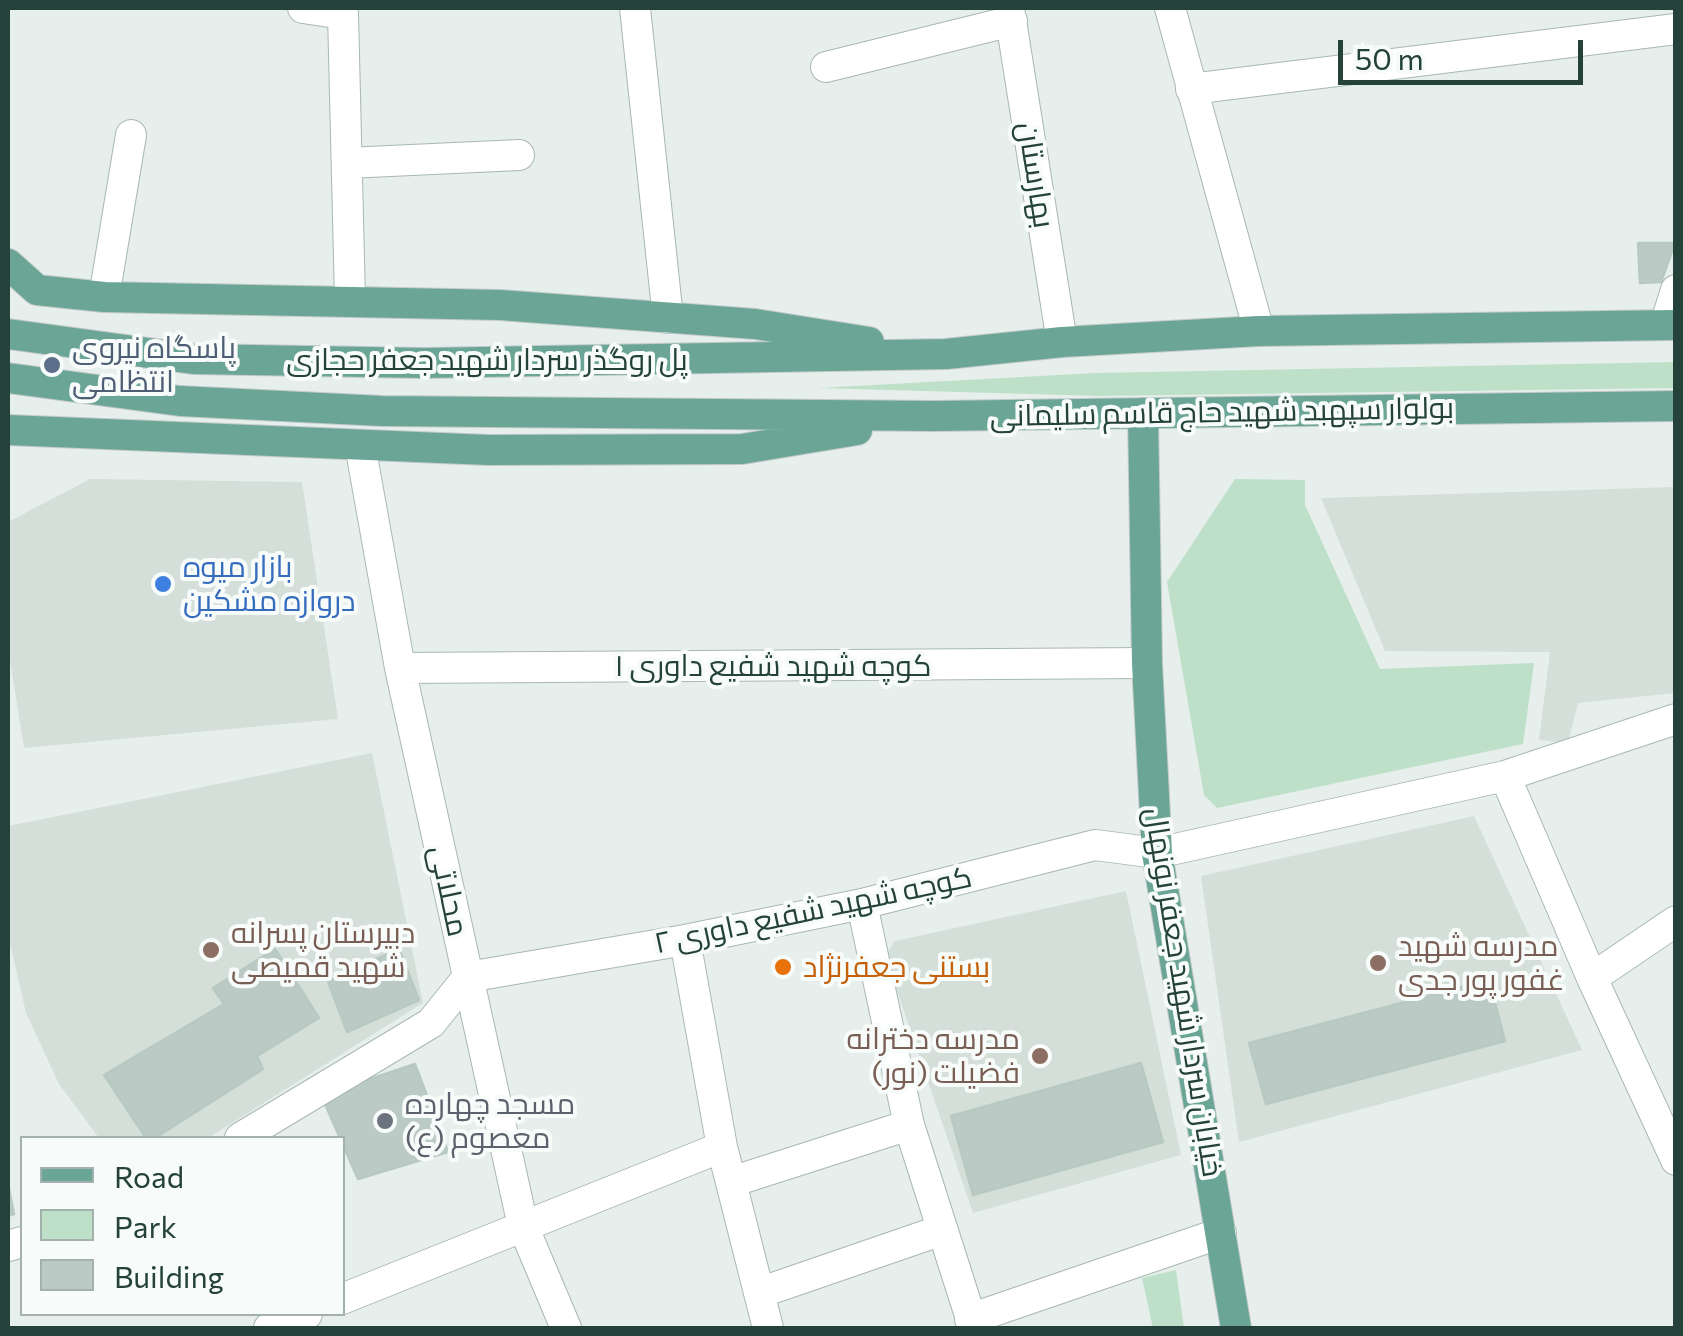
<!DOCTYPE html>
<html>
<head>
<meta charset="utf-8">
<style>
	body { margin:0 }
	#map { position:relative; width:1683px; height:1336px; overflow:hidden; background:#e6efeb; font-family:Commissioner,sans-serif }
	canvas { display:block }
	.frame { position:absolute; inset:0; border:10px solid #24423a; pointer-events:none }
	.legend { position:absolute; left:20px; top:1136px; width:325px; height:180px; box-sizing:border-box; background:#f7fbf9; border:2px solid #a3b1ad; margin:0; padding:12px 18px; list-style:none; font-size:30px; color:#24423a }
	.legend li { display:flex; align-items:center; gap:20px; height:50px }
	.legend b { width:50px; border:2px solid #a3b1ad }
	.scale { position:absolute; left:1338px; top:40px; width:245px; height:45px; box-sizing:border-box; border:5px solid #24423a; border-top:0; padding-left:12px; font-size:30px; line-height:35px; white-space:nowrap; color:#24423a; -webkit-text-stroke:8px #f7fbf9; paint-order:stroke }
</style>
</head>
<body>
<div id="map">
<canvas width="1683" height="1336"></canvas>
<div class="frame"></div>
<ul class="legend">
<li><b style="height:12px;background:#6aa596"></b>Road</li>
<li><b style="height:28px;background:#bfe0c8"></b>Park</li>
<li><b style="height:28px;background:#bbcac4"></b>Building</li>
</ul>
<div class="scale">50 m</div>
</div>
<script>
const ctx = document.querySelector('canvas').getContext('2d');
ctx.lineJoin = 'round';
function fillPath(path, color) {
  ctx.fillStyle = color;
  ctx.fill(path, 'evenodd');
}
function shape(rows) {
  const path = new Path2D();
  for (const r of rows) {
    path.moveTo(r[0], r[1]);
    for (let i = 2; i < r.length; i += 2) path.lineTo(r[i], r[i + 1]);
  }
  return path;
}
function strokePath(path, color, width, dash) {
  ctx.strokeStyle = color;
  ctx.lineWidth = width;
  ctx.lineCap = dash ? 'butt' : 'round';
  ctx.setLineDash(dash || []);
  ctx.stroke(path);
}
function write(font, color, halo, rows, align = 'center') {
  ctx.font = font + ' Commissioner,Cairo,sans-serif';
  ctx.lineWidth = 8;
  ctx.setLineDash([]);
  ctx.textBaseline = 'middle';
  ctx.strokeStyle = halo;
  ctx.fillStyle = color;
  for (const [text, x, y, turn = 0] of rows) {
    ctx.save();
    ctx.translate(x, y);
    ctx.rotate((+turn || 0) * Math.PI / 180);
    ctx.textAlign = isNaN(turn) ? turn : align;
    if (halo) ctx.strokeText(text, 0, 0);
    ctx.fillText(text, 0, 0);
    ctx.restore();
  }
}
fillPath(shape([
	[90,479,302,482,338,719,24,748,8,647,8,522],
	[1675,487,1675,693,1578,703,1568,743,1539,740,1550,652,1385,651,1321,498],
	[372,753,423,1003,208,1138,99,1138,59,1084,26,1013,8,934,8,826],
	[1474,816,1582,1050,1239,1142,1201,876],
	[1126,891,1181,1155,973,1213,885,956,895,941]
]), '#d4dfda');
fillPath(shape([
	[1676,362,1675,388,1100,396,818,388,1095,373],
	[1235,479,1305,480,1305,505,1380,669,1534,663,1523,744,1217,808,1204,795,1167,582],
	[1176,1270,1184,1328,1153,1328,1142,1278]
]), '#bfe0c8');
const building = shape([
	[1638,243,1675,243,1661,282,1640,283,1638,243],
	[275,949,319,1018,257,1056,263,1069,155,1138,146,1138,104,1075,224,1004,213,988,275,949],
	[399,949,419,1000,347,1032,328,981,399,949],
	[1489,980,1505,1041,1266,1104,1249,1043,1489,980],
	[1141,1063,1163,1142,973,1195,951,1116,1141,1063],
	[415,1064,448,1152,358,1179,325,1104,355,1084,415,1064],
	[8,1184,14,1214,8,1216,8,1184]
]);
fillPath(building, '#bbcac4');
strokePath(building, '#b8c9c2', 2.5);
const minor = shape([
	[303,8,343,14,350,300],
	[635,8,668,318],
	[1009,8,1062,342],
	[1170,8,1259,331],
	[826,67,1012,21],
	[1191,89,1676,29],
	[347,163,519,155],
	[104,297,131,135],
	[1665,325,1676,290],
	[360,445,400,668,523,1226,566,1328],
	[400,668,1147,663],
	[1505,776,1592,978,1676,1160],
	[862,904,909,1125,974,1328],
	[685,940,722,1147,768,1328],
	[1592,978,1676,921],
	[240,1138,431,1023,468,977,685,940,862,904,1095,845,1157,853,1505,776,1676,719],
	[731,1182,909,1125],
	[8,1246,22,1242],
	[759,1293,942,1230],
	[342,1299,722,1147],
	[970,1319,1221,1233],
	[269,1328,307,1314]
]);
const major = shape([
	[8,264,37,290,104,297,500,305,755,324,869,342],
	[8,334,193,359,424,363,946,354,1062,342,1259,331,1676,325],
	[8,378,180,401,382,411,934,416,1676,406],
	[1143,413,1147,663,1157,853,1236,1328],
	[8,430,489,450,742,449,857,430]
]);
strokePath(minor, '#a8b8b2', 32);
strokePath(major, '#c2cac8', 32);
strokePath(minor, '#fff', 30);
strokePath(major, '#6aa596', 30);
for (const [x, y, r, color] of [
	[52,365,10,"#5c6f8a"],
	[163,584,10,"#3f7fe0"],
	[211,950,10,"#8d6e63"],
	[1378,963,10,"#8d6e63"],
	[783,967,10,"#e8710a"],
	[1040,1056,10,"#8d6e63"],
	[385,1121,10,"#6b7280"]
]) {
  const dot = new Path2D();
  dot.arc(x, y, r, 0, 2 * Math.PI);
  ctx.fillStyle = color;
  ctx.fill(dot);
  strokePath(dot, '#f7fbf9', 4);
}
write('30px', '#24423a', '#f7fbf9', [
	["بهارستان",1036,175,81],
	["پل روگذر سردار شهید جعفر حجازی",487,360],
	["بولوار سپهبد شهید حاج قاسم سلیمانی",1222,412,-1],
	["کوچه شهید شفیع داوری ۱",773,666],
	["محلاتی",449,891,78],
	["کوچه شهید شفیع داوری ۲",813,910,-12],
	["خیابان سردار شهید جعفر نونهال",1184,992,81]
]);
write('30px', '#4e5e75', '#f7fbf9', [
	["پاسگاه نیروی",72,348],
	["انتظامی",72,382]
], 'left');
write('30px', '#366cbe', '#f7fbf9', [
	["بازار میوه",183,567],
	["دروازه مشکین",183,601]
], 'left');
write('30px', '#785e54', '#f7fbf9', [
	["دبیرستان پسرانه",231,933],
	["شهید قمیصی",231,967],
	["مدرسه شهید",1398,946],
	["غفور پور جدی",1398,980],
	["مدرسه دخترانه",1020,1039,"right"],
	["فضیلت (نور)",1020,1073,"right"]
], 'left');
write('30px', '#c56008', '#f7fbf9', [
	["بستنی جعفرنژاد",803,967]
], 'left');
write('30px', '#5b616d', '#f7fbf9', [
	["مسجد چهارده",405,1104],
	["معصوم (ع)",405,1138]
], 'left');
</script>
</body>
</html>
